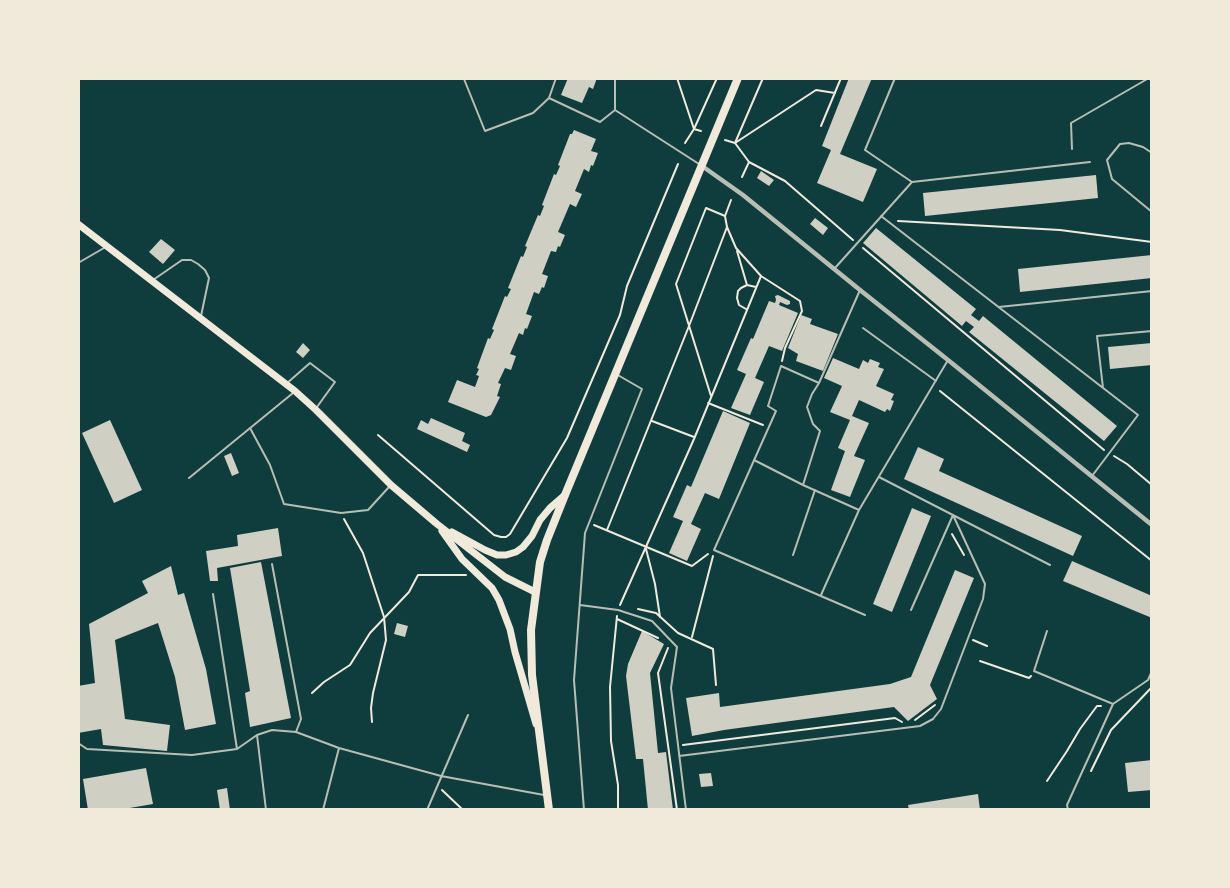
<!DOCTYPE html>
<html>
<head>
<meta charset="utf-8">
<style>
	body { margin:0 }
	#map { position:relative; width:1230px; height:888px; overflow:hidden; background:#0f3d3e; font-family:Georgia,serif }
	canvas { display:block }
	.frame { position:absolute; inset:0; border:80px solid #f1e9da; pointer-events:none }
</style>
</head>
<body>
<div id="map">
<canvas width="1230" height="888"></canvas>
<div class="frame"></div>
</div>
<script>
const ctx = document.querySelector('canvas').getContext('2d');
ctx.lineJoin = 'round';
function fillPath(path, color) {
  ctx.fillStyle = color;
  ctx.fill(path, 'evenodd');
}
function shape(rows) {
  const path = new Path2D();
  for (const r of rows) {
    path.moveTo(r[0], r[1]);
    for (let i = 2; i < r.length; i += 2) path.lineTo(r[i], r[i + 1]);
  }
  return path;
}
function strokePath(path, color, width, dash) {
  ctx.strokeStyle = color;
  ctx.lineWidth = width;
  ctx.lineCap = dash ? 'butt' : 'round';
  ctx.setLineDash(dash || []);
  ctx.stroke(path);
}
fillPath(shape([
	[568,78,597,78,593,89,589,87,582,103,561,95],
	[849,78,872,78,840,154,877,169,863,202,817,183,831,150,822,146],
	[574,130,596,139,591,151,598,153,593,166,591,165,589,172,584,169,575,191,582,194,576,207,570,204,558,232,565,235,560,247,558,246,556,252,551,251,542,274,548,276,544,288,542,287,539,294,534,292,526,314,532,316,527,329,525,328,523,335,519,333,510,354,516,356,511,370,505,368,498,383,501,384,497,396,500,397,491,415,486,417,448,402,457,380,475,387,479,376,476,375,479,369,477,368,488,338,490,339,494,330,492,329,505,296,507,297,511,289,508,288,521,256,523,257,527,247,525,246,538,215,540,216,544,206,542,205,554,174,556,175,560,166,558,165,570,134,572,134],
	[761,171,774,180,769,186,757,178],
	[1096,175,1098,198,925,216,923,193],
	[815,218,828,228,823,235,810,224],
	[876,228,976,309,971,315,979,321,983,316,1117,426,1104,441,969,332,974,327,966,321,962,326,863,243],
	[161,239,175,250,163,264,149,252],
	[1152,255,1152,278,1020,292,1018,269],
	[778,295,790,301,790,304,787,305,780,302,779,305,798,313,782,351,769,346,755,378,764,382,750,415,731,408,746,374,737,370,751,338,753,339,769,301,775,303,776,300,775,296],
	[801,315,812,319,810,324,838,334,823,371,796,361,798,354,788,348],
	[303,343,310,350,303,358,296,352],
	[1152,343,1152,365,1110,369,1108,347],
	[833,358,859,369,863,360,868,363,870,359,880,363,878,367,884,369,876,386,894,394,891,400,894,401,890,411,887,409,885,412,859,400,852,416,869,423,854,456,865,460,850,497,831,490,845,451,838,448,850,420,830,412,842,386,824,378],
	[723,411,750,423,719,499,705,493,691,524,701,529,687,561,669,553,683,521,673,517,687,485,691,487],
	[431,418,465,433,462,441,470,445,467,452,417,429,421,420,428,424],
	[110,420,142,490,114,503,82,433],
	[918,447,944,459,939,471,1082,536,1073,556,904,479],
	[231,453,239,473,232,476,224,456],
	[912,508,931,516,892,612,873,604],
	[278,528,282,556,217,568,218,581,210,581,206,551,238,546,237,535],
	[1072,561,1152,596,1152,618,1063,581],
	[261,562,291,718,250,727,245,693,250,691,230,568],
	[171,566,178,595,184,593,206,669,216,724,185,730,175,677,158,623,115,640,125,719,170,725,167,751,103,745,101,729,78,733,78,686,95,683,89,624,148,593,142,581],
	[955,570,974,578,930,685,937,699,908,721,894,707,724,730,692,736,686,698,719,693,720,707,890,684,911,677],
	[397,623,408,626,405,637,394,634],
	[642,631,664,644,650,673,658,753,666,752,673,810,648,810,643,759,636,759,626,676,628,664],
	[1152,760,1152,790,1128,792,1125,763],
	[146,768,153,804,118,810,88,810,83,779],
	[711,773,713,786,701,787,699,774],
	[227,788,230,810,220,810,217,790],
	[978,794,980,810,909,810,908,805]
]), '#cfcfc3');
strokePath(shape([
	[677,78,694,129,701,131],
	[763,78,735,143,749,162,785,181,853,240],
	[821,126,841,78],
	[725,140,735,143,816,90,835,93],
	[685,143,694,129,717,78],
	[742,177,749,162],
	[725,216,731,200],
	[898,221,1060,230,1152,242],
	[863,248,1104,450],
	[737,251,747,285,756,287],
	[746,309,739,305,737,298,738,291,741,288,747,285],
	[940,391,1152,561],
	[711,396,676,284,706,208,725,216,727,227,736,248,761,276],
	[708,403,763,425],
	[652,421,694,437],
	[378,435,494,535,501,537,506,537,510,534,567,438,620,315,627,286,678,164],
	[1114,456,1127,464,1152,485],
	[344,519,363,553,384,617,386,640,373,693,371,708,372,722],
	[594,525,692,566,708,554],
	[607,530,689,326,727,227],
	[952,534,964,555],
	[646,549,655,584,660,617],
	[620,605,694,439,761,276,800,301,802,311,785,348,782,361],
	[638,609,656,613,678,633,713,649,716,685],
	[617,616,610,687,611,741,618,785,618,810],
	[617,619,658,638],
	[692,637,713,556],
	[973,640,987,646],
	[668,648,658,673,677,810],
	[980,661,1029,678,1031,676],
	[312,693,324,682,350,665,370,633,409,592,418,575,466,575],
	[915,720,935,705],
	[683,745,895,718,902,722],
	[1091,771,1111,730,1152,687],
	[1047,781,1067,751,1080,729,1097,706,1101,706],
	[442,790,463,810]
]), '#f1e9da', 2);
strokePath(shape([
	[466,78,464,79,485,131,533,113,549,98],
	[556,78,549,98,600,122,615,110],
	[615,78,615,110,699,164],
	[895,78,865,150,912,182],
	[1146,78,1152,80],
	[1072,149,1071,123,1149,78],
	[1152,153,1143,147,1129,143,1120,144,1107,160,1112,179,1152,212],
	[881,216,1138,415,1092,476],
	[78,263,104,248],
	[835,268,912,182,1090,162],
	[153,280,182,260,191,260,198,264,205,270,209,278,201,316],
	[999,307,1152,291],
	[863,328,936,381],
	[819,383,781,366,768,406,776,411,714,550,865,615],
	[286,384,310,363,335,382,317,407],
	[1103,388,1097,336,1152,331],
	[250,428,270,465,284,504,341,513,368,510,389,487],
	[754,460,803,485,859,510,948,360],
	[879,477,1050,565],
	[189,478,293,393],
	[803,485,820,431,813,424,807,407,812,394,819,383,860,290],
	[793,555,815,490],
	[272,564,301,719,296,732],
	[213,594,237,749],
	[821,595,859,510],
	[580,605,618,610,652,621,677,647,671,688,686,810],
	[911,610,953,515],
	[1047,631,1034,671,1113,704],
	[257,735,266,810],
	[78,743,87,749,192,755,237,749,257,735,272,730,296,732,339,748,441,776,544,795],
	[679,756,920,726,933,719,941,709,983,599,985,584,953,515],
	[323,810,339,748],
	[427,810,468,715],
	[584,810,574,680,585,533,642,389,616,374],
	[1068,810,1067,805,1113,704,1148,680,1152,671]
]), '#b8beb3', 2);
strokePath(shape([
	[702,166,743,195,860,290,948,360,1152,525]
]), '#b8beb3', 4.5);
strokePath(shape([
	[78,224,295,391,316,410,391,485,437,524,505,577,535,592],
	[442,531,462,559,492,588,499,600,510,629,515,652,536,724],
	[452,532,485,550,497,555,506,555,516,552,523,547,532,536,540,520,550,508,565,495]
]), '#f1e9da', 7);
strokePath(shape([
	[549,810,532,675,531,630,540,562,547,540,565,495,738,78]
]), '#f1e9da', 8);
</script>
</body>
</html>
